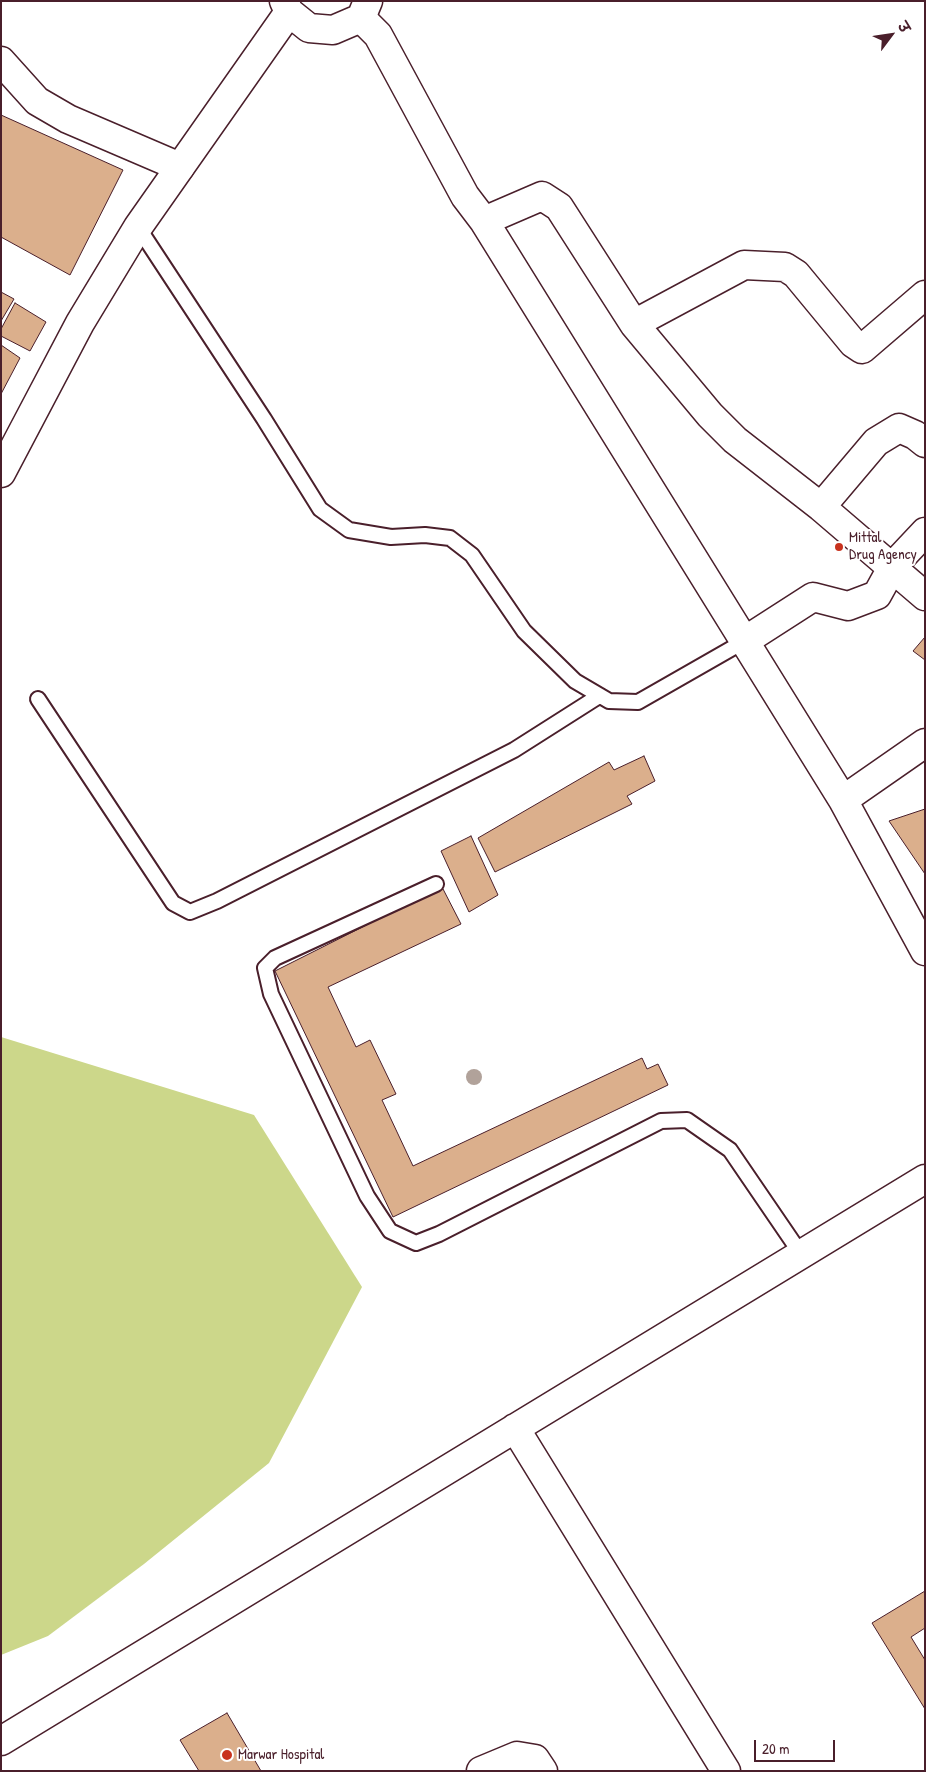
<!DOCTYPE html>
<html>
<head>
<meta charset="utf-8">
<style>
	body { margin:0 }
	#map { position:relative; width:926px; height:1772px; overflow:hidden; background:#fff; font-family:"Patrick Hand","Playpen Sans Deva",sans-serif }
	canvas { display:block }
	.frame { position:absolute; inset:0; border:2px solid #4a1f2b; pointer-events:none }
	.north { position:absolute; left:866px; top:10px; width:50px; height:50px; -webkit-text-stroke:4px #fff; paint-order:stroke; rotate:59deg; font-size:14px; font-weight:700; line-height:20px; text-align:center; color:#4a1f2b }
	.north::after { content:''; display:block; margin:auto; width:18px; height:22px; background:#4a1f2b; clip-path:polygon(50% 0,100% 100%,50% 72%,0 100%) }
	.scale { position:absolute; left:754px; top:1740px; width:81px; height:22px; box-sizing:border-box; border:2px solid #4a1f2b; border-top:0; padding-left:6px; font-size:15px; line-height:18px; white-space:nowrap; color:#4a1f2b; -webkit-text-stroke:4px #fff; paint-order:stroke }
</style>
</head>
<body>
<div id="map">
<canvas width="926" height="1772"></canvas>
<div class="frame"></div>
<div class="north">उ</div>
<div class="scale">20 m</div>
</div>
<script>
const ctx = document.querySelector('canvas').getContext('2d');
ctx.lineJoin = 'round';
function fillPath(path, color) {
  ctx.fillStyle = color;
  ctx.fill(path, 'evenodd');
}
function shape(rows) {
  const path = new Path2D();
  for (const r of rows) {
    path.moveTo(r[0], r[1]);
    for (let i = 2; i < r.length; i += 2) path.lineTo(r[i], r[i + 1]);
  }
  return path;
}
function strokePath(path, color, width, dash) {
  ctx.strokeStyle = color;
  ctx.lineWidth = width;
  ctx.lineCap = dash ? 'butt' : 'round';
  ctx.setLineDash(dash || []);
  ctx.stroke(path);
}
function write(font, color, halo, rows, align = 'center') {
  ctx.font = font + ' "Patrick Hand",sans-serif';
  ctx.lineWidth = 4;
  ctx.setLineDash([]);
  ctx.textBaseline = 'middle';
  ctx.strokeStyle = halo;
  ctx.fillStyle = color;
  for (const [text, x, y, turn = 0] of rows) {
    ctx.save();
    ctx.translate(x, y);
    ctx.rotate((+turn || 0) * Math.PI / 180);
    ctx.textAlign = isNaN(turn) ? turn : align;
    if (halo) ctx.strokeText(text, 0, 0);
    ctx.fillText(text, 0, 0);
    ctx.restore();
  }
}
fillPath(shape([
	[1,1037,254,1115,362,1287,269,1463,144,1564,48,1636,1,1655]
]), '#ccd78a');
const building = shape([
	[1,115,123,170,70,275,1,237,1,115],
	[1,292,14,299,1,321,1,292],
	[15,303,46,322,30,351,1,336,1,329,15,303],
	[1,345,20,358,1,394,1,345],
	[925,637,925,660,913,651,925,637],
	[644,756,655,781,627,796,632,804,495,872,478,838,609,762,614,770,644,756],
	[925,809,925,874,889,821,925,809],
	[471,836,498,895,469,912,441,851,471,836],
	[442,887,461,924,328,987,356,1047,370,1040,396,1094,382,1100,413,1166,642,1058,647,1069,658,1064,668,1085,393,1217,275,971,442,887],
	[925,1591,925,1628,911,1637,925,1660,925,1709,872,1623,925,1591],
	[227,1713,261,1771,199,1771,180,1740,227,1713]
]);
fillPath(building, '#dbaf8c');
strokePath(building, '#4a1f2b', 1);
const lane = shape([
	[138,227,264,419,320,509,349,530,391,537,425,535,450,538,472,555,524,631,575,681,609,701,638,702,743,642],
	[38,699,173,903,190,912,217,901,514,750,599,696],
	[436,884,275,958,265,968,271,994,367,1196,390,1231,416,1243,439,1234,661,1121,687,1120,730,1150,801,1254]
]);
const street = shape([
	[361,18,378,35,465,196,484,221,843,800,925,951],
	[1,61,37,101,68,119,180,167],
	[484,221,542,196,559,207,634,324,710,415,735,440,821,507,925,596],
	[634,324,744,265,785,267,796,274,853,343,862,349,925,295],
	[821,507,876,442,899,428,915,435,925,443],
	[743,642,813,597,848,606,877,595,893,566,925,532],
	[843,800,925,743],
	[515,1428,726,1771],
	[1,1741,925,1179],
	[481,1771,517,1756,535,1759,543,1771]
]);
const secondary = shape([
	[284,1,289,12,309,28,333,30,361,18,368,1],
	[1,473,80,323,138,227,289,12]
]);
strokePath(lane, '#4a1f2b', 18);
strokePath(street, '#4a1f2b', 31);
strokePath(secondary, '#4a1f2b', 31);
strokePath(lane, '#fff', 14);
strokePath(street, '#fff', 28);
strokePath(secondary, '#fff', 28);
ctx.fillStyle = '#b1a29a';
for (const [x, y] of [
	[474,1077]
]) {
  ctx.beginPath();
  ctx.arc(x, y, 8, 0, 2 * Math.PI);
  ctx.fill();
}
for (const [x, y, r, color] of [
	[839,547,5,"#c8321e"],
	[227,1755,6,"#c8321e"]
]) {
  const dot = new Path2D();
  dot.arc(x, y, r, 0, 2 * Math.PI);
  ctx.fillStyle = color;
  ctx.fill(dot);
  strokePath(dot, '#fff', 2);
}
write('15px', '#4a1f2b', '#fff', [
	["Mittal",849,538],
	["Drug Agency",849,555],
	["Marwar Hospital",238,1755]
], 'left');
</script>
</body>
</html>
